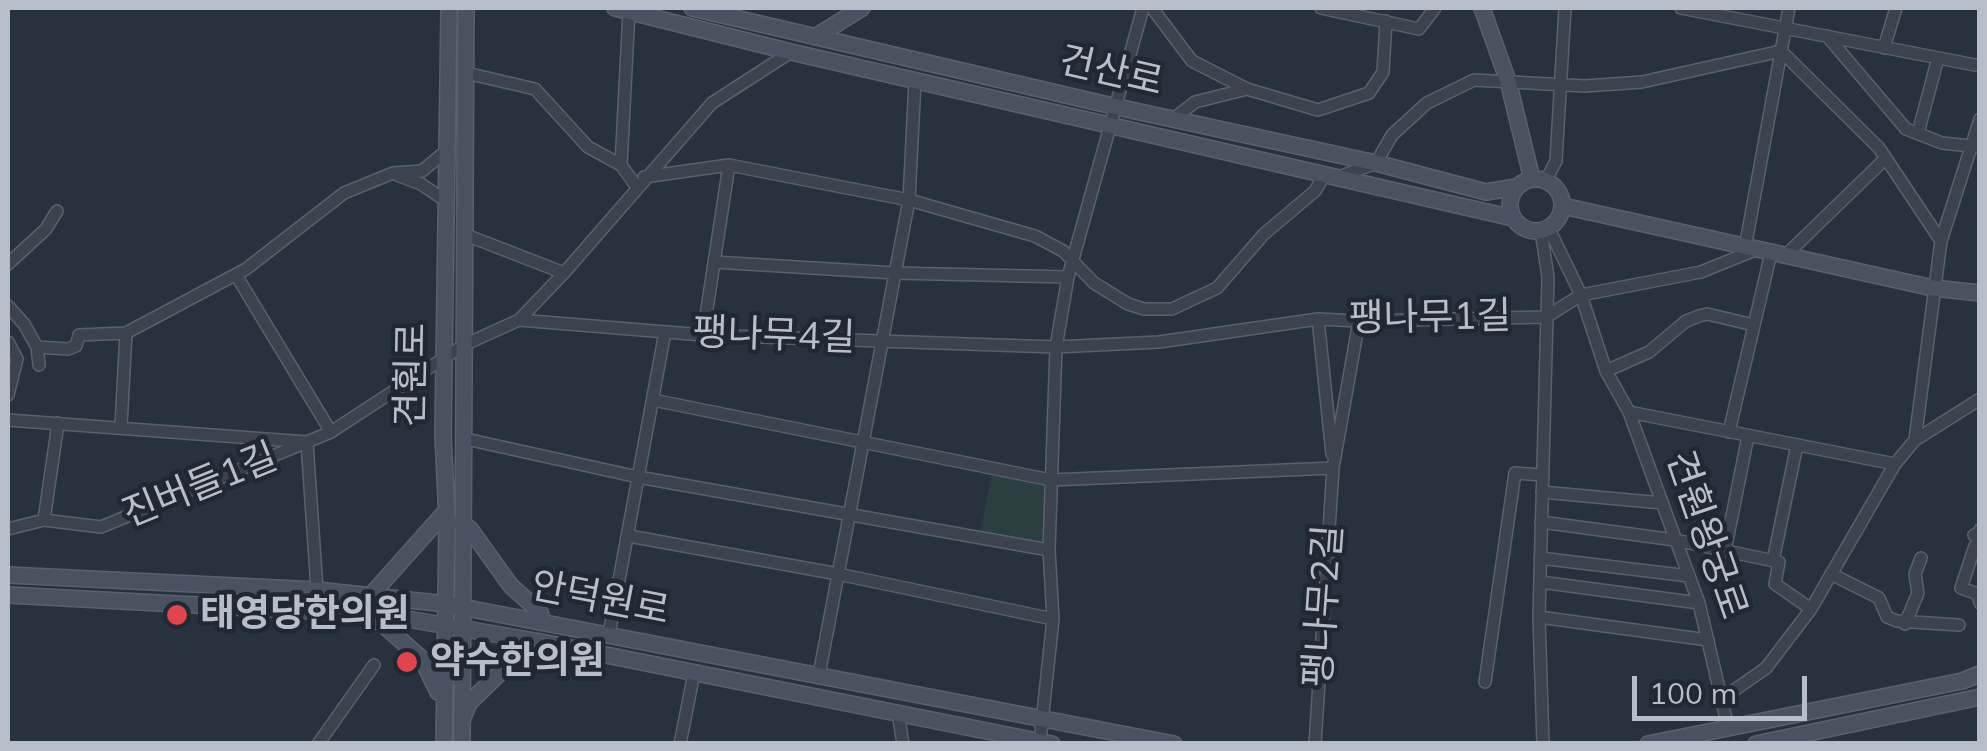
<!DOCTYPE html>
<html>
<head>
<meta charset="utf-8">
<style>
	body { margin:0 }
	#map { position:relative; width:1987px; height:751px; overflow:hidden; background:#28313e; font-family:Mulish,sans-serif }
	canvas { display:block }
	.frame { position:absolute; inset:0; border:10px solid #b8bec9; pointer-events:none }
	.scale { position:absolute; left:1632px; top:676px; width:175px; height:45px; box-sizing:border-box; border:5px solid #b8bec9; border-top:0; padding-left:12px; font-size:30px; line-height:35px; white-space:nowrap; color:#b8bec9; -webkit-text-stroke:8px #212833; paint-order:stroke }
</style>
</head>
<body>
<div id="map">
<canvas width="1987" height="751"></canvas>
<div class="frame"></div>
<div class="scale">100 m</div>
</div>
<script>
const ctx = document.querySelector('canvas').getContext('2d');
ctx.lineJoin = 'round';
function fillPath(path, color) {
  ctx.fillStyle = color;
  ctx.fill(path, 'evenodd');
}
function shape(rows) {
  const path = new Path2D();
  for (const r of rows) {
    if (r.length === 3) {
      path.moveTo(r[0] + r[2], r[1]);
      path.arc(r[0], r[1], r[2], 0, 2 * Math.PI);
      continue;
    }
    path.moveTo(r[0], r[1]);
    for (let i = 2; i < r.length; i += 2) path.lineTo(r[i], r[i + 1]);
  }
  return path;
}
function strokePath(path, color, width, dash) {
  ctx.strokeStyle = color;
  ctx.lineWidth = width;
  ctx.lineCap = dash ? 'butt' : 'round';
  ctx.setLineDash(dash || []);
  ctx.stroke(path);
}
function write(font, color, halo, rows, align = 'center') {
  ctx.font = font + ' Mulish,"Noto Sans KR",sans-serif';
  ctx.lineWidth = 9;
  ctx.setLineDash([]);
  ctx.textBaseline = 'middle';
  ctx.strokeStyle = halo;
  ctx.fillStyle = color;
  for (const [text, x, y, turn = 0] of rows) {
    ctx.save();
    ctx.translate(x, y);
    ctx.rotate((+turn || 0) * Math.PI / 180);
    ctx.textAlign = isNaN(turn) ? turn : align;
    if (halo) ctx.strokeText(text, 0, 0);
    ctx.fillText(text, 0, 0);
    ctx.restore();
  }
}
fillPath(shape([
	[993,468,1051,483,1049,550,979,538]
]), '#2b3e40');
const street = shape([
	[1152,8,1192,61,1247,89],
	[1321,8,1419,29,1435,8],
	[1681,8,1980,66],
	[629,11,621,165,637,187],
	[1827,36,1906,129,1942,143,1980,147],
	[1884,48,1896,8],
	[466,73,535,89,588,147,621,165],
	[1172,120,1195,102,1247,89,1318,110,1369,93,1383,72,1386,21],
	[1918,133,1938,58],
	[397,175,421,184,446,201],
	[644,177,729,165,909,200,1035,236,1063,251,1094,283,1128,304,1144,309,1172,309,1217,288,1264,234,1315,191,1325,174],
	[1339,177,1376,163,1392,135,1427,103,1474,80,1585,86,1642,82,1781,51,1879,148,1941,241],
	[1546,180,1556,161,1565,8],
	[1549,229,1581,295,1606,371,1629,412,1689,576,1699,603,1728,727],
	[1541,231,1548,277,1539,617,1543,744],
	[466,235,564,273],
	[1745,248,1789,8],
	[1786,255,1886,158],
	[714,262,895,273,1068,277],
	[8,264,46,229,57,211],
	[236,275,331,432],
	[8,306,24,324,37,347],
	[1546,317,1581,295,1701,272,1755,250],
	[1318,319,1332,454],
	[519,320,703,335,1056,347,1159,342,1318,319,1359,321,1546,317],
	[703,335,729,165],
	[8,342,17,359,8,395],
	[39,365,37,347,68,349,76,346,79,335,126,333],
	[1606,371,1649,352,1686,321,1699,316,1707,314,1754,325],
	[653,400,1051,480,1333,468],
	[1629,412,1895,464],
	[8,420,307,442,317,590],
	[121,426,126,333,246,269,344,193,393,173,422,171,446,151],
	[1729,432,1771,253],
	[466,439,638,477,1049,550],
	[1915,440,1941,241,1980,119],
	[1542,492,1662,503],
	[44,520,58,423],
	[1541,522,1675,540,1779,562,1775,584,1811,609],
	[8,529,44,520,101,527,331,432,464,345,519,320,564,273,712,103,791,52],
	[1974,535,1977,536,1980,530],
	[629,536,838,574,1053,619],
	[1975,546,1961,588,1978,594,1980,603],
	[1725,551,1748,436],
	[1540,558,1689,576],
	[1773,561,1797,445],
	[1831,574,1879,598,1887,617,1897,621,1959,625],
	[1540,582,1699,603],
	[1539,617,1708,640],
	[1905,624,1918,593,1915,574,1921,558],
	[609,634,665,332],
	[819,675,909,200,915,81],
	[1485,682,1515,473,1542,475],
	[1723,698,1766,668,1811,609,1895,464,1915,440,1980,399],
	[898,712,903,744],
	[1040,741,1053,619,1049,550,1056,347,1068,277,1143,8],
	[318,744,374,665],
	[680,744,694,673],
	[1315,744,1333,468,1359,321]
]);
const secondary = shape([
	[615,8,791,52,1513,218],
	[692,8,1117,107,1376,163,1486,192,1516,187],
	[1482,8,1508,81,1532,179],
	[815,37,862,8],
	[1536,205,26],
	[1563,206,1933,288,1980,293],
	[461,523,470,529,511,586,540,612,542,620],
	[8,575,317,590,446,604,1174,744],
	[372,594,447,510],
	[8,595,384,615,541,642,1052,744],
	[371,614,422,659,438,692,443,693],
	[463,718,469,703,512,661,527,651,539,649,540,644],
	[444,744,447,519,443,435,449,8],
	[462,744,466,8],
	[1648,744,1962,681,1980,674],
	[1756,744,1980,697]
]);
strokePath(street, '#5a616c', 14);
strokePath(secondary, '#5a616c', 18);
strokePath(street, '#3c434e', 11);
strokePath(secondary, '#4a5261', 15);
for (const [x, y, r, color] of [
	[177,615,12,"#e0444e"],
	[407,662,12,"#e0444e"]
]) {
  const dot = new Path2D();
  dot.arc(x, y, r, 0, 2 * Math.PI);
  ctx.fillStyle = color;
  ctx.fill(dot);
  strokePath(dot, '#212833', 4);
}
write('38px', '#b8bec9', '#212833', [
	["건산로",1111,72,13],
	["팽나무1길",1430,318,-1],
	["팽나무4길",774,336,2],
	["견훤로",412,375,-89],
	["진버들1길",200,486,-22],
	["견훤왕궁로",1706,535,71],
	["안덕원로",600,599,11],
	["팽나무2길",1324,606,-86]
]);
write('bold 38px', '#b8bec9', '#212833', [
	["태영당한의원",200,615],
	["약수한의원",430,662]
], 'left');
</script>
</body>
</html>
